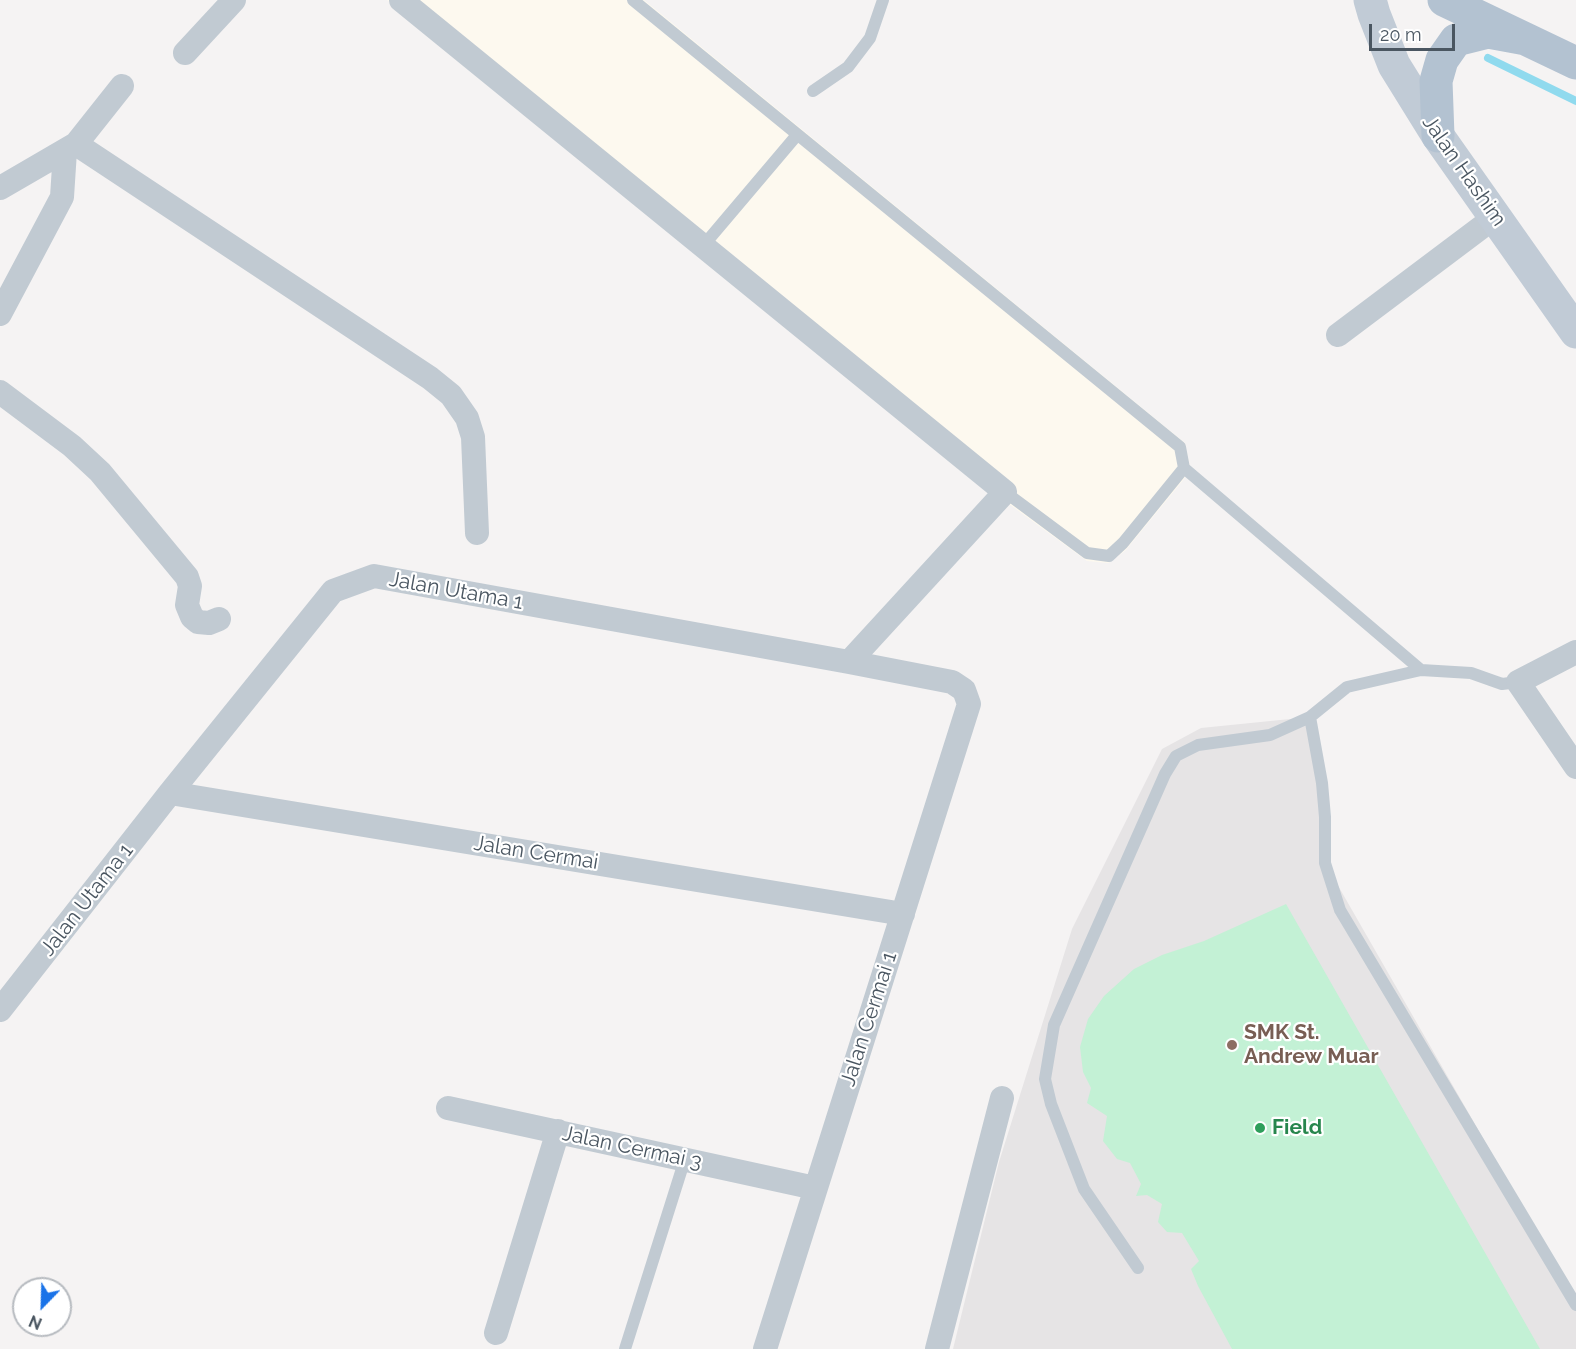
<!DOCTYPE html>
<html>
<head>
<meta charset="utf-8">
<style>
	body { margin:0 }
	#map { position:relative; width:1576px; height:1349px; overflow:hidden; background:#f5f3f3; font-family:Raleway,sans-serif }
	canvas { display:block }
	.north { position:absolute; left:12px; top:1277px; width:60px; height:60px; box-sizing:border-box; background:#fff; border:2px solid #b7bbc0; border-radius:50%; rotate:203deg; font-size:16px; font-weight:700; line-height:24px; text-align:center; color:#4a5661 }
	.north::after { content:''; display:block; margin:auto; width:21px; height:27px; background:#1a73e8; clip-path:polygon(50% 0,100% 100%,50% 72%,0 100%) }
	.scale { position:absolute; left:1369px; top:24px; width:86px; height:27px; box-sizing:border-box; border:3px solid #4a5661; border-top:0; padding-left:8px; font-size:18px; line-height:21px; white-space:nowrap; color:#4a5661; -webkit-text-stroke:4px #fff; paint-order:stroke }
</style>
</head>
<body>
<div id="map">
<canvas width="1576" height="1349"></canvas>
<div class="north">N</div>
<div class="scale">20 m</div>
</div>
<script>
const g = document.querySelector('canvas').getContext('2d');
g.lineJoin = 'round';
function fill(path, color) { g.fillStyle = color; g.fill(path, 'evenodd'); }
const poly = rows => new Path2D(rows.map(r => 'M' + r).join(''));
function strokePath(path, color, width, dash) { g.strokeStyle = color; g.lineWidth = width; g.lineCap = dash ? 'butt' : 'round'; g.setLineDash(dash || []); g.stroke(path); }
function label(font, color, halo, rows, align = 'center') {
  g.font = font + ' Raleway,sans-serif'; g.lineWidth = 4.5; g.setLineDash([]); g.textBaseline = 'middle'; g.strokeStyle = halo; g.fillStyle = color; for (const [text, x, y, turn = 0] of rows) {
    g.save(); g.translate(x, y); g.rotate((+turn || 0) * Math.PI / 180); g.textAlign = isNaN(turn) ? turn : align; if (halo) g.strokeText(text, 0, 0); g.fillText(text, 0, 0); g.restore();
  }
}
fill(poly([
	[387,0,644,0,1185,443,1190,467,1184,479,1125,551,1108,563,1087,561,983,485]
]), '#fdf9ef');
fill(poly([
	[1310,717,1325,863,1576,1300,1576,1349,953,1349,999,1162,1072,929,1162,749,1201,728]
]), '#e6e4e5');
fill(poly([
	[1286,904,1540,1349,1232,1349,1198,1286,1191,1269,1199,1261,1182,1233,1167,1232,1158,1222,1162,1204,1147,1195,1136,1196,1141,1184,1130,1163,1117,1159,1103,1141,1107,1116,1087,1103,1091,1088,1083,1072,1080,1047,1088,1019,1104,996,1134,969,1162,955,1204,941]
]), '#c3f1d5');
strokePath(poly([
	[1488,58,1576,101]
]), '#90daee', 8);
strokePath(poly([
	[633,0,1180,447,1184,468,1123,543,1109,556,1087,553,1005,492],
	[813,91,848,67,870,38,883,0],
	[703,246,797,135],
	[1184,468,1421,670],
	[1310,717,1322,783,1325,817,1325,863,1340,910,1576,1305],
	[1138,1268,1084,1189,1051,1104,1045,1079,1054,1025,1165,774,1176,756,1198,745,1270,735,1310,717,1347,687,1421,670,1471,673,1502,684,1518,682],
	[625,1349,685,1159]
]), '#c1cad2', 12);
strokePath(poly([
	[401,0,1005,492,849,662],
	[185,53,234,0],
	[76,144,430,378,451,395,467,418,473,437,477,533],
	[0,188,76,144,122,86],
	[0,314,62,197,65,151],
	[1338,335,1495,217],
	[0,392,72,446,100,472,187,577,190,586,187,605,192,617,198,622,209,623,219,619],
	[1576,652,1518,682,1576,767],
	[170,793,903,914],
	[0,1010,170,793,333,591,374,576,849,662,952,682,964,690,969,704,765,1349],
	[448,1108,815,1188],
	[496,1333,558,1131],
	[937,1349,1002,1098]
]), '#c1cad2', 24);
strokePath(poly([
	[1370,0,1374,14,1394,65,1438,136,1576,332]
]), '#c1cbd6', 33);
strokePath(poly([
	[1444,0,1576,63],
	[1438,136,1436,81,1442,60,1456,40,1488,32,1526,39]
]), '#b3c2d1', 33);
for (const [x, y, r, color] of [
	[1232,1045,6,"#8d6e63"],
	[1260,1128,6,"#2e9e5b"]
]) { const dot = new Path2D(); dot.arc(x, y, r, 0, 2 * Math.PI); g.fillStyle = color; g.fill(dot); strokePath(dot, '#fff', 2); }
label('21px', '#4a5661', '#fff', [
	["Jalan Hashim",1464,171,55],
	["Jalan Utama 1",456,591,10],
	["Jalan Cermai",536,853,9],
	["Jalan Utama 1",87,900,-52],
	["Jalan Cermai 1",869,1019,-72],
	["Jalan Cermai 3",632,1148,12]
]);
label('bold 21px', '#785e54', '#fff', [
	["SMK St.",1244,1033],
	["Andrew Muar",1244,1057]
], 'left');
label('bold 21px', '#27864d', '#fff', [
	["Field",1272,1128]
], 'left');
</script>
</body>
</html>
